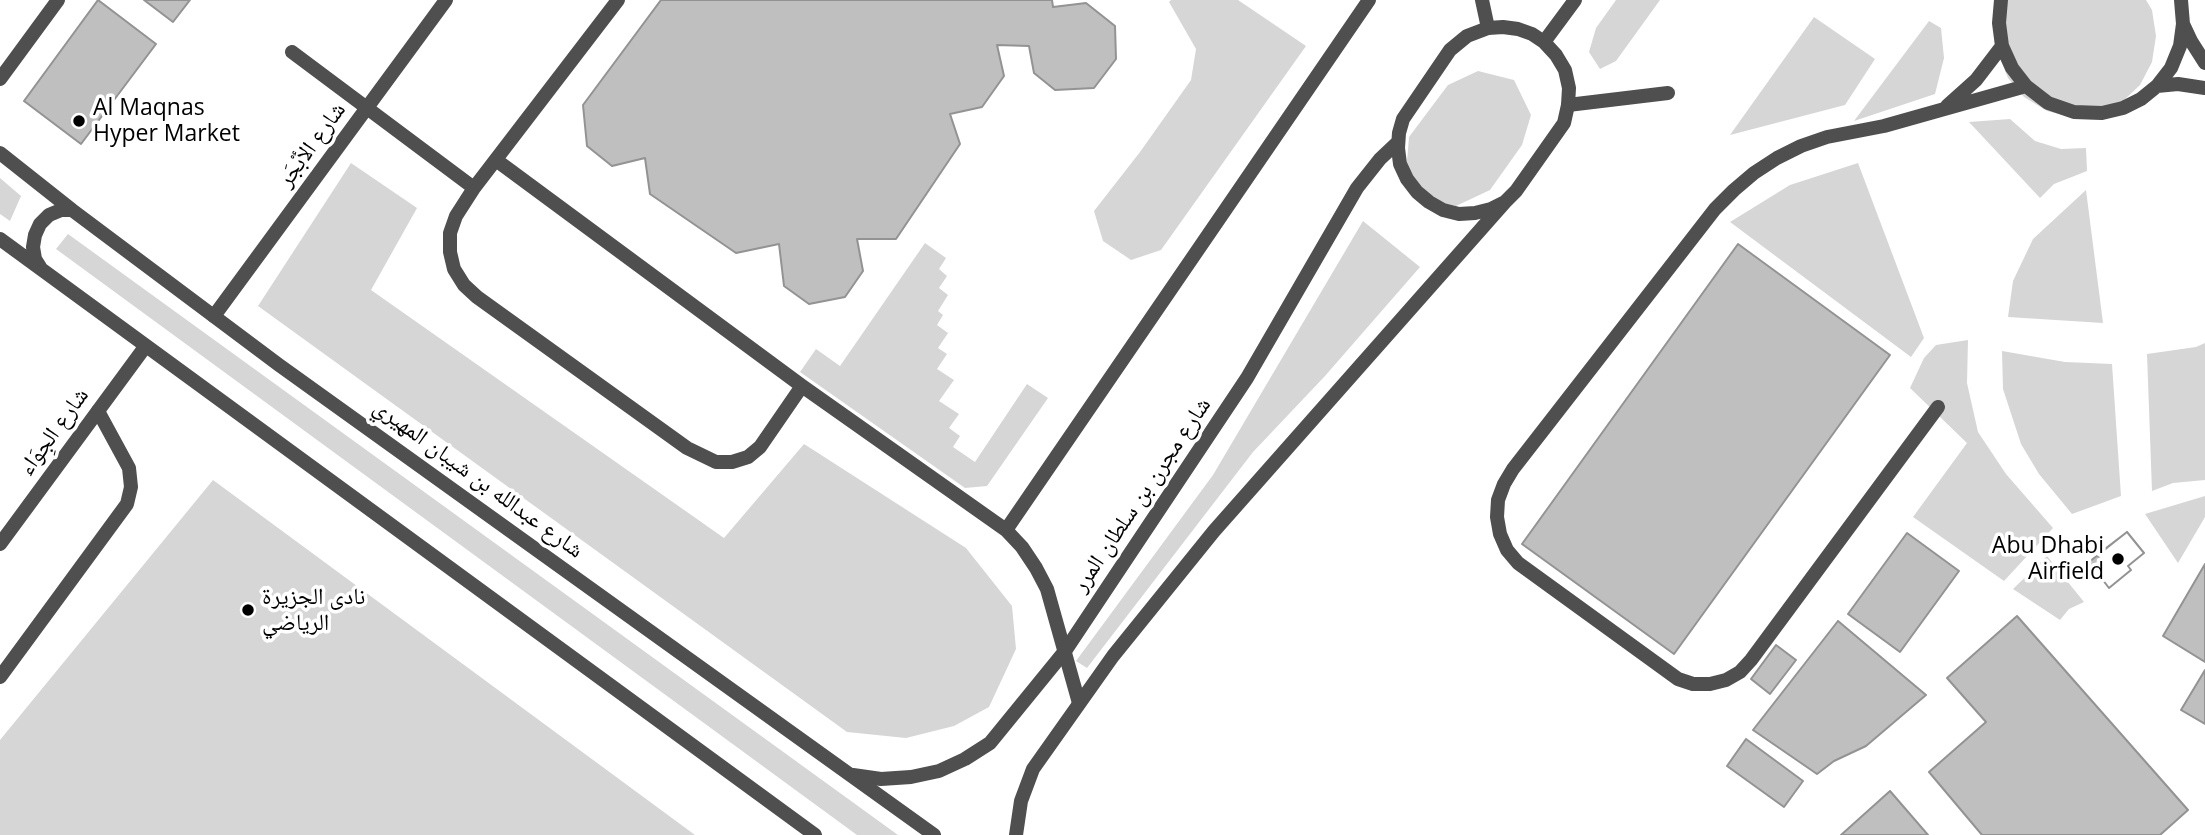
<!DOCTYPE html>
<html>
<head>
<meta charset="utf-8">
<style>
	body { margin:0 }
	canvas { display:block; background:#fff }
</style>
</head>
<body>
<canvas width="2205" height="835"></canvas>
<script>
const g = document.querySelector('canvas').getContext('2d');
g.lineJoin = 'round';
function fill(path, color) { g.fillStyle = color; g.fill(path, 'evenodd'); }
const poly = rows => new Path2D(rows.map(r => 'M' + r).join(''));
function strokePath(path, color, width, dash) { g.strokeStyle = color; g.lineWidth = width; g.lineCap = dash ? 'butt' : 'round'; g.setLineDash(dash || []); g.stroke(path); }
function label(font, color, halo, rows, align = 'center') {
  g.font = font + ' "Open Sans","Noto Naskh Arabic",sans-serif'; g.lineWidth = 7; g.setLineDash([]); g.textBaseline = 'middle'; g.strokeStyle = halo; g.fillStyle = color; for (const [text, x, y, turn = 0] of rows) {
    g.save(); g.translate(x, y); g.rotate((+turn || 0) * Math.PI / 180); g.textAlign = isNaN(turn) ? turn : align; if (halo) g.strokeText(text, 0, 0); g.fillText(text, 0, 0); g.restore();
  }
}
fill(poly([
	[1171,0,1238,0,1306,46,1161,250,1131,260,1103,241,1094,211,1140,152,1191,80,1196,49,1169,2],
	[1616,0,1660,0,1616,61,1600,69,1589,52,1596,28],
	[2005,0,2146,0,2152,10,2156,36,2152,62,2140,85,2121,103,2072,117,2047,111,2024,97,2008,78,1998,53],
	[1814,17,1875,59,1845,105,1730,135],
	[1929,21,1941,28,1944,58,1935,94,1854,121],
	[1478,71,1514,80,1531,115,1522,145,1490,190,1456,206,1426,200,1406,173,1409,137,1448,85],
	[2010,119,2035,141,2061,149,2086,148,2087,171,2054,184,2040,198,1969,122],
	[351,163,417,208,371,290,724,538,804,444,966,548,1012,606,1016,649,989,707,954,726,906,738,847,732,258,306],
	[1858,163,1924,338,1911,357,1730,222,1790,185],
	[0,178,21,196,10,221,0,214],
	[2086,190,2103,323,2008,317,2013,281,2033,239],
	[1363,221,1420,267,1325,376,1253,452,1087,668,1076,661,1213,475],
	[68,234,898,835,857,835,56,249],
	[925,243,946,258,939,269,947,276,939,288,948,295,938,311,943,315,937,325,948,333,938,348,947,354,937,369,954,380,939,401,959,414,949,428,960,436,953,447,975,462,1027,384,1048,398,987,486,965,488,800,372,816,349,840,366],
	[1968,340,1967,383,1978,432,2006,474,2053,528,2004,581,1913,517,1967,443,1910,388,1924,358,1936,345],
	[2205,343,2205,480,2173,483,2152,491,2147,354,2196,347],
	[2002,351,2065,362,2112,364,2121,496,2072,514,2039,474,2021,444,2003,389],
	[213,480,695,835,0,835,0,740],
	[2205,496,2205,517,2178,563,2145,514],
	[2047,556,2084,602,2069,609,2060,620,2013,589]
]), '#d6d6d6');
const building = poly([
	[98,0,156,44,81,144,24,101,98,0],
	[144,0,190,0,173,22,144,0],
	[661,0,1052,0,1053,7,1086,3,1115,26,1116,59,1094,88,1055,90,1034,73,1029,46,997,45,1004,76,982,107,950,114,960,144,896,239,857,239,863,271,845,297,809,304,784,286,779,244,736,253,650,194,645,158,612,166,587,146,583,105,661,0],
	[1738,244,1890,355,1674,654,1522,544,1738,244],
	[2127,532,2144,553,2128,566,2131,570,2109,588,2089,562,2127,532],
	[2127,532,2144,553,2128,566,2131,570,2109,588,2095,570,2104,564,2097,555,2127,532],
	[1907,533,1959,571,1900,652,1848,614,1907,533],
	[2205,564,2205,662,2163,636,2205,564],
	[2017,616,2188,810,2160,835,1982,835,1929,772,1986,722,1947,678,2017,616],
	[1838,621,1926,695,1866,746,1834,761,1817,774,1753,730,1838,621],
	[1776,645,1796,660,1770,694,1751,679,1776,645],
	[2205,670,2205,724,2181,710,2205,670],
	[1746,739,1803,781,1784,807,1727,766,1746,739],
	[1890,791,1928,835,1841,835,1890,791]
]);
fill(building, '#bfbfbf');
strokePath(building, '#939393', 2);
strokePath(poly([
	[618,0,474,188,456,216,450,233,450,252,454,269,464,285,477,297,687,448,716,462,732,462,748,457,760,447,802,386],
	[1482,0,1488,28],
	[2001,0,1999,23,2002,46,2012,68,2026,86,2048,103,2074,112,2102,113,2123,108,2141,99,2157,86,2171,68,2180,46,2183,24,2181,0],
	[2183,24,2191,41,2205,63],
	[292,52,474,188],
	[2157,86,2178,84,2205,88],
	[1568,105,1668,93],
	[1947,106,1976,80,2002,46],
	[496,160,802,386,1006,530,1022,547,1036,568,1047,589,1079,703],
	[1938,407,1751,660,1740,672,1726,680,1710,684,1693,684,1678,679,1518,563,1507,550,1500,534,1497,517,1498,500,1504,484,1513,469,1715,209,1734,190,1754,173,1777,158,1801,146,1827,137,1884,126,2026,86],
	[1006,530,1369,0],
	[0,677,127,504,131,487,129,468,98,411]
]), '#4f4f4f', 14);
strokePath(poly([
	[1503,27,1518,29,1532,34,1544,42,1556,55,1565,70,1569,88,1568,105,1564,123,1516,191,1505,202,1491,209,1475,213,1459,214,1443,210,1429,202,1417,192,1407,179,1400,164,1398,148,1399,133,1403,119,1450,50,1467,36,1488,28,1503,27],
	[1544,42,1575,0],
	[0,79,58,0],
	[214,316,446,0],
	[0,544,145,347],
	[853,775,881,779,911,777,939,771,965,759,990,743,1065,651,1247,378,1357,188,1380,159,1398,142],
	[1016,835,1021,801,1033,769,1113,656,1214,531,1505,202]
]), '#4f4f4f', 14);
strokePath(poly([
	[0,153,72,210,279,365,934,835],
	[0,239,815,835],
	[40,267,35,259,33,247,35,235,40,224,49,215,61,210,72,210]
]), '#4f4f4f', 14);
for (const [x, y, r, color] of [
	[79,121,7,"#000"],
	[2118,559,7,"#000"],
	[248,610,7,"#000"]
]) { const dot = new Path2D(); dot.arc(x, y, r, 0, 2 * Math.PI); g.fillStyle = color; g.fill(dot); strokePath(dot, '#fff', 2.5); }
label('23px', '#000', '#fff', [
	["Al Maqnas",93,108],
	["Hyper Market",93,134],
	["Abu Dhabi",2104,546,"right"],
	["Airfield",2104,572,"right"],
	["نادى الجزيرة",262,597],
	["الرياضي",262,623]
], 'left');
label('23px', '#000', '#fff', [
	["شارع الأبْجَر",312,145,-54],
	["شارع الجِوَاء",54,432,-54],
	["شارع عبدالله بن شيبان المهيري",478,479,36],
	["شارع مجرن بن سلطان المرر",1142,495,-56]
]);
</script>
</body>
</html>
